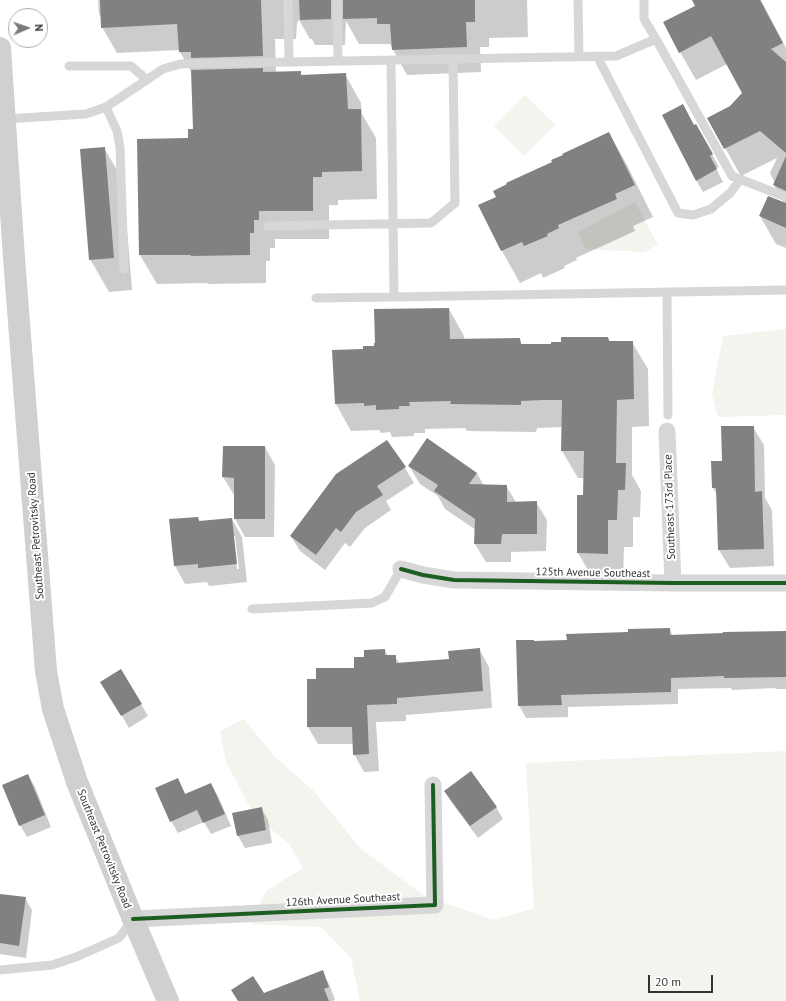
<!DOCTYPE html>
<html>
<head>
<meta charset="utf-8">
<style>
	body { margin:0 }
	#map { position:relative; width:786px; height:1001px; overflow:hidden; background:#fff; font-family:"PT Sans",sans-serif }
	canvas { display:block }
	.north { position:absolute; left:8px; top:8px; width:40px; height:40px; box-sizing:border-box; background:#fff; border:1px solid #adadad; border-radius:50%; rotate:88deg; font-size:11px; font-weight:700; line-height:16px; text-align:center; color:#333 }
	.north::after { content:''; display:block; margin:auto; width:14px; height:18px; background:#7a7a7a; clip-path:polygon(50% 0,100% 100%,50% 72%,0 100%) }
	.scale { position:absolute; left:648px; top:975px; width:65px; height:18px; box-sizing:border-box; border:2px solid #333; border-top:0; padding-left:5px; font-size:12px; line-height:14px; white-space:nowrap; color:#333; -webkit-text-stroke:3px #fff; paint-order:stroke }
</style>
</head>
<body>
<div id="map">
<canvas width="786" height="1001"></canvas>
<div class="north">N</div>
<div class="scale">20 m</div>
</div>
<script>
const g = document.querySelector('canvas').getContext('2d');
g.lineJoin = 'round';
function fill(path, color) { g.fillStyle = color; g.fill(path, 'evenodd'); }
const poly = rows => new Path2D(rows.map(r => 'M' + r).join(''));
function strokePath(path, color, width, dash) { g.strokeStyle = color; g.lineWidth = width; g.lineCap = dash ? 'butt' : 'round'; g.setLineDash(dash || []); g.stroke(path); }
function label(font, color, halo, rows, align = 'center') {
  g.font = font + ' "PT Sans",sans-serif'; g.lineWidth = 4; g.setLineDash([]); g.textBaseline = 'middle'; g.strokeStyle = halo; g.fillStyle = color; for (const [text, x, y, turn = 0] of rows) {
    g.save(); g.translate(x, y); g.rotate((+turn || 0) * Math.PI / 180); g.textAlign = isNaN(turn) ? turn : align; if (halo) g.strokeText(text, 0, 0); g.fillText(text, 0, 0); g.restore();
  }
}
fill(poly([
	[525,95,555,125,524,156,494,126],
	[635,202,658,245,644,252,586,249,578,232],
	[786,329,786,415,718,417,712,394,723,336],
	[244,719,274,756,314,791,360,848,423,895,493,920,534,908,526,763,786,751,786,1001,360,1001,351,958,321,927,251,924,266,891,303,868,289,844,254,815,226,762,220,731]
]), '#f1f5ed');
fill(poly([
	[98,0,527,0,528,37,489,38,489,47,480,47,481,72,407,75,390,44,359,44,346,21,345,45,315,45,312,39,310,39,299,20,297,23,296,39,275,39,276,73,300,72,302,76,345,74,361,103,362,114,376,138,377,199,338,200,338,205,329,205,329,239,275,239,275,248,270,248,270,261,266,261,266,283,208,284,207,283,157,284,140,255,138,140,189,139,194,130,193,75,180,52,179,50,117,53,102,27,102,20,99,14],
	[693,0,761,0,786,48,786,248,776,244,760,216,784,203,774,185,775,183,770,173,777,158,741,176,725,148,731,107,743,93,727,64,696,80,680,52,696,6],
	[696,125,719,167,716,168,723,182,703,192,696,180,694,126],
	[609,133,627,165,653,217,633,226,635,231,576,258,577,260,564,266,565,268,543,278,541,273,520,283,502,251,479,206,498,197,553,162],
	[104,148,123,180,132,290,109,292,90,259],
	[449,309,464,336,464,340,519,339,522,345,552,345,608,338,610,342,632,342,648,369,649,426,632,427,632,475,641,491,640,517,633,517,633,547,624,547,623,580,594,580,578,553,578,496,584,496,585,478,578,478,562,451,562,427,537,428,536,432,467,431,465,428,425,429,425,433,414,433,414,436,392,437,390,432,381,433,379,430,351,431,336,404,364,350,375,347],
	[753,427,764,445,765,498,772,510,774,566,730,568,719,550,717,495,713,488,712,462,723,462],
	[387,441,405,468,414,483,386,501,391,510,365,528,350,547,345,543,325,570,300,551,291,536],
	[224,447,265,447,275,465,274,537,245,537,235,519,235,495,234,495,223,477],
	[409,466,477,473,484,486,506,486,516,502,536,502,547,520,546,551,511,552,511,562,486,562,475,544,476,530,445,509,438,496,420,484],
	[198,518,200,522,232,519,242,537,247,582,209,586,207,582,185,584,175,566],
	[233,536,235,536,239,569,237,569],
	[670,629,673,636,786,632,786,689,776,689,775,688,732,690,731,688,678,689,678,704,568,707,568,717,526,718,519,705,534,642,568,641],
	[479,649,489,667,492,708,406,715,406,721,376,722,379,771,364,772,354,754,354,744,318,744,308,727,317,680,355,669,365,658,385,650,388,656,395,656,399,663,450,660],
	[121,670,148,716,129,728,102,682],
	[28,775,35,787,51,827,27,837,20,825],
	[177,779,186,795,211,784,218,796,231,826,211,834,204,822,178,833,171,821],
	[445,791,496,807,503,819,478,838,452,803],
	[261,808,268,820,272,843,245,848,238,836,233,814],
	[0,895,25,898,32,910,26,958,0,954],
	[322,972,329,984,335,1000,332,1001,239,1001,263,994]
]), '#0003');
fill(poly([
	[100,0,261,0,263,56,191,58,191,52,179,52,177,24,101,28],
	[299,0,331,0,331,19,300,20],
	[343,0,475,0,475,22,466,22,467,47,392,50,390,24,377,24,377,18,343,19],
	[692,0,760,0,783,43,771,49,786,62,786,153,760,131,724,149,707,118,730,106,742,93,711,36,679,53,663,22,695,6],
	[263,68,263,72,301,71,301,75,346,73,348,109,361,109,362,171,322,172,322,177,313,177,313,211,259,211,259,220,254,220,254,233,250,233,250,255,191,256,191,255,139,255,137,139,188,138,188,129,193,129,191,70],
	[683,104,694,125,696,124,713,154,710,156,717,169,696,181,662,115],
	[609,132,635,185,615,194,617,199,558,225,559,228,547,234,548,236,524,246,522,242,501,251,478,205,496,197,493,191,507,184,506,183,552,162,551,160,563,155,562,154],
	[105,147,114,258,89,260,80,149],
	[786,156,786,191,773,185],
	[768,196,786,203,786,228,759,216],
	[449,308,450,339,520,338,521,344,551,344,551,342,561,342,561,337,608,337,609,341,633,341,634,399,617,400,616,463,626,463,625,490,618,490,617,520,608,520,608,554,577,553,577,495,583,495,584,451,561,451,562,400,543,400,521,401,521,405,450,404,451,401,409,402,410,406,399,406,399,409,376,410,376,405,364,406,364,403,335,404,332,350,363,349,363,346,374,346,374,343,375,343,374,309],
	[721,426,754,426,755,492,762,491,764,549,718,550,716,488,712,488,711,461,722,461],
	[427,438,477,473,469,484,507,485,507,502,537,501,537,534,502,534,501,544,474,544,475,519,434,491,438,485,408,466],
	[387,440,406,467,377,486,383,495,356,512,341,532,336,528,316,555,290,536,336,474],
	[223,446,265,446,265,519,234,519,234,478,222,477],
	[198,517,199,521,232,518,237,564,198,568,198,564,174,566,169,519],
	[670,628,670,635,723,633,723,632,786,631,786,677,724,678,724,676,671,678,671,692,561,695,562,705,518,706,516,640,534,640,534,641,567,640,566,634,628,632,628,629],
	[480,648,483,691,397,698,397,704,367,705,369,754,353,755,352,727,307,727,307,679,316,679,316,668,354,668,354,657,364,657,364,650,385,649,385,655,396,655,396,663,449,659,448,651],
	[121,669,142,704,121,716,100,682],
	[471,771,497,807,470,826,444,791],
	[28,774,45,815,19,826,2,785],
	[178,778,185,794,211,783,225,814,203,823,197,810,170,822,155,788],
	[262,807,266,830,237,836,232,813],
	[0,894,26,897,19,946,0,943],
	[323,970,329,987,324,989,329,1001,238,1001,231,990,253,976,264,993]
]), '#818181');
strokePath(poly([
	[288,0,289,61],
	[337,0,338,61],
	[578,0,579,57],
	[644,0,644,19,656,39],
	[597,56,678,213,693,215,711,209,730,193,741,179],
	[391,60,394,297,786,290],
	[69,66,131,66,147,80],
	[106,107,117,131,120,147,124,269],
	[5,119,86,114,106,107,163,69,180,64,616,56,656,39,732,176,786,197],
	[268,226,431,223,455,203,453,59],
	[667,292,668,415],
	[316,298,394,297],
	[252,609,372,603,385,597,401,569],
	[0,970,52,965,76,957,119,938,132,921]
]), '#d7d7d7', 9);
strokePath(poly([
	[667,431,673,583],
	[401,569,423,575,454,580,673,583,786,583],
	[133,919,435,905,433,785]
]), '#d7d7d7', 17);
strokePath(poly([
	[0,48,14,258,46,671,53,709,77,782,133,919,168,1001]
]), '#d0d0d0', 22);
strokePath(poly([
	[401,569,423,575,454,580,673,583,786,583],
	[133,919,435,905,433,785]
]), '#1b5e20', 4);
label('11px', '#333', '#fff', [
	["Southeast 173rd Place",670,507,-92],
	["Southeast Petrovitsky Road",36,536,-94],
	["125th Avenue Southeast",593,573,1],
	["Southeast Petrovitsky Road",104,849,68],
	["126th Avenue Southeast",343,900,-3]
]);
</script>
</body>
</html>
